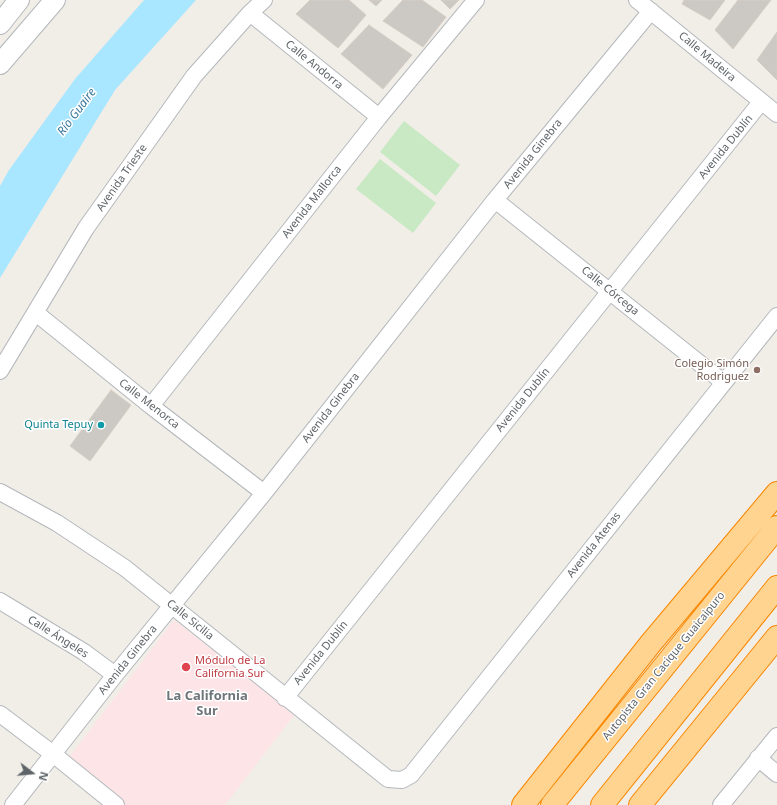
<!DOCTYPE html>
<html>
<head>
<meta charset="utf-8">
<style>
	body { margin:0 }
	#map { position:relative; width:777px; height:805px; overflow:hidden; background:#f1ede7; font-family:"Noto Sans",sans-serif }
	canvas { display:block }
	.north { position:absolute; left:12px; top:753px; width:40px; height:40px; -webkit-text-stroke:3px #fff; paint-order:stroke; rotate:106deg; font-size:11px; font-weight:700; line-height:16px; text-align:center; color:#5e6468 }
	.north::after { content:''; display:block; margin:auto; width:14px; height:18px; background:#5e6468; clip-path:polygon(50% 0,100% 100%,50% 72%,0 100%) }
</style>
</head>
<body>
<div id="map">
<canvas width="777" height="805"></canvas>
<div class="north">N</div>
</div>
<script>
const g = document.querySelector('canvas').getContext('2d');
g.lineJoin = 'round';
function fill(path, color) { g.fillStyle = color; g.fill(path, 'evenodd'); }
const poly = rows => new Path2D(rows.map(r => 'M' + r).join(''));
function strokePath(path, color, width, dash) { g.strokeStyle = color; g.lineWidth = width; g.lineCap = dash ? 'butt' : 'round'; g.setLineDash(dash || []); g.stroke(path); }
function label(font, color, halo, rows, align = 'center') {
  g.font = font + ' "Noto Sans",sans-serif'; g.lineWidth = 3; g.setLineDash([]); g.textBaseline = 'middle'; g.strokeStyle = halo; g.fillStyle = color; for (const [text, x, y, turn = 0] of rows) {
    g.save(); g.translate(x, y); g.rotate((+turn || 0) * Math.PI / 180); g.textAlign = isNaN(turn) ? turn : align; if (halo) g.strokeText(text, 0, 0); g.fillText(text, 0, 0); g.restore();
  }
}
fill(poly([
	[174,620,295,714,225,805,125,805,67,760]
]), '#fde4e6');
fill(poly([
	[404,121,460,165,436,196,380,152],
	[380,159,436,203,413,233,356,189]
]), '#c8e9c3');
fill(poly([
	[144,0,196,0,115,90,0,278,0,186,9,170,75,79]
]), '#a9e6ff');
const building = poly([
	[310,0,349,0,366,15,338,48,296,14,310,0],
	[369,0,382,0,376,6,369,0],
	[403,0,422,0,446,17,423,47,383,21,403,0],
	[441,0,459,0,450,9,441,0],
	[684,0,725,0,710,20,682,4,684,0],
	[738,0,771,0,733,49,715,30,738,0],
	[369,25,412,55,383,89,341,54,369,25],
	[777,32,777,80,757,60,777,32],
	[111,390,131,405,90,461,70,446,111,390]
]);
fill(building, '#ccc8c3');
strokePath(building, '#d6cec5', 1);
const minor = poly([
	[637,0,777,114],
	[250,13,379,117],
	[495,200,723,382],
	[36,313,151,406,264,493],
	[0,371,86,228,194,76,250,13,264,0],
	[151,406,379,117,476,0],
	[0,492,57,523,125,568,388,779,402,780,411,775,777,316],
	[0,601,84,652,115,675],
	[285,698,761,102],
	[0,714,53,754,116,805],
	[758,758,777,774],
	[13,805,115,675,264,493,495,200,651,11],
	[721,805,777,736]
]);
const tertiary = poly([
	[0,24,19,0],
	[0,64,55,0]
]);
const motorway = poly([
	[523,805,651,643,777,493],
	[552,805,777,527],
	[602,805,777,587],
	[640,805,777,637]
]);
strokePath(minor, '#b4b8bc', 18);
strokePath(tertiary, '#b4b8bc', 22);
strokePath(motorway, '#f88700', 24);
strokePath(minor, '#fff', 16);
strokePath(tertiary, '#fff', 20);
strokePath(motorway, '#ffd390', 22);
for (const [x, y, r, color] of [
	[757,370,4,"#8d6e63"],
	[101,425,4,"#0f9aa8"],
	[186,667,5,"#e0444e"]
]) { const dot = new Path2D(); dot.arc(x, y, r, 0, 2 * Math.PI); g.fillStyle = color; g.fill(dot); strokePath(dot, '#fff', 1.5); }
label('11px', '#5e6468', '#fff', [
	["Calle Madeira",707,57,40],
	["Calle Andorra",314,65,39],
	["Avenida Dublín",726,147,-51],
	["Avenida Ginebra",533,154,-51],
	["Avenida Trieste",122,178,-55],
	["Avenida Mallorca",312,202,-52],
	["Calle Córcega",610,291,39],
	["Avenida Dublín",523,400,-51],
	["Calle Menorca",149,404,38],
	["Avenida Ginebra",331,408,-52],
	["Avenida Atenas",594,545,-52],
	["Calle Sicilia",190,620,39],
	["Calle Ángeles",58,637,32],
	["Avenida Dublín",321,653,-51],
	["Avenida Ginebra",128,660,-51],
	["Autopista Gran Cacique Guaicaipuro",664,666,-51]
]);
label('11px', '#785e54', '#fff', [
	["Colegio Simón",749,364],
	["Rodriguez",749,377]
], 'right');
label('11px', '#0d838f', '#fff', [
	["Quinta Tepuy",93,425]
], 'right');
label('11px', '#be3a42', '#fff', [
	["Módulo de La",195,661],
	["California Sur",195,674]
], 'left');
label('italic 12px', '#37779c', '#fff', [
	["Río Guaire",77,112,-53]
]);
label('bold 13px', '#6f767a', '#fff', [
	["La California",207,696],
	["Sur",207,711]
]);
</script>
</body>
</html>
